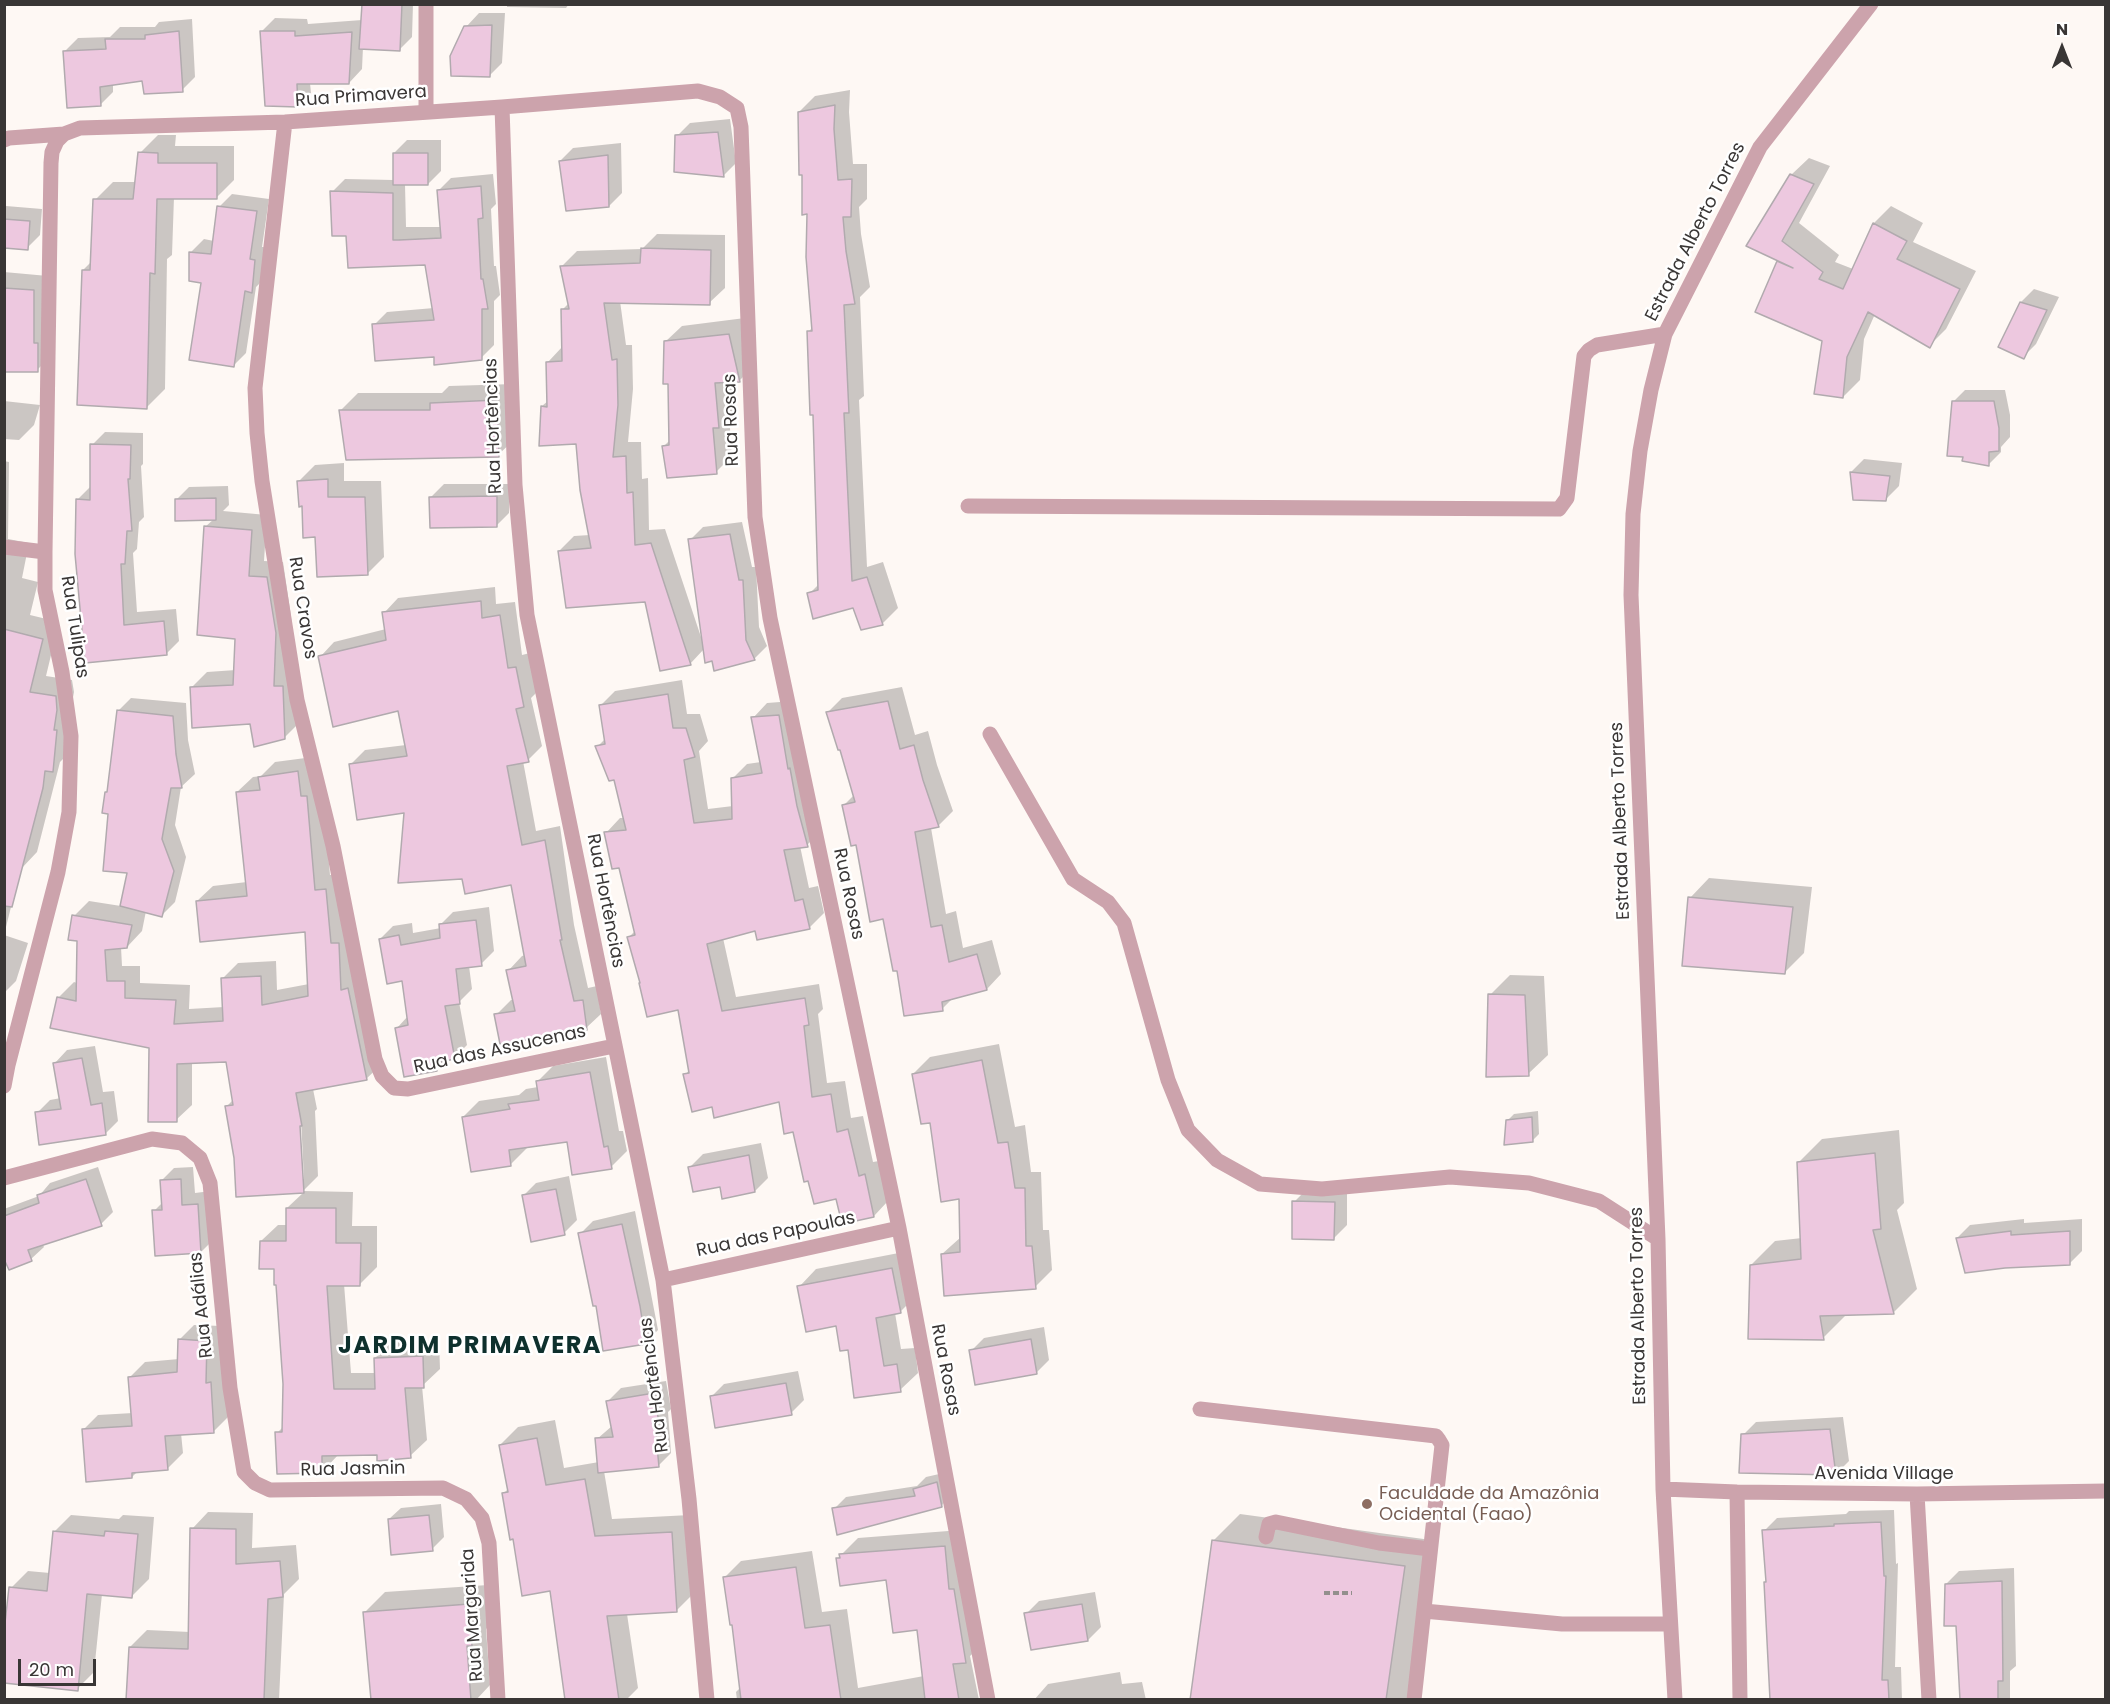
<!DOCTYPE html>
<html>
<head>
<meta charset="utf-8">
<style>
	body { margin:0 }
	#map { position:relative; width:2110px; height:1704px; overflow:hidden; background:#fef8f4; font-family:Poppins,sans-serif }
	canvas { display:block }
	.frame { position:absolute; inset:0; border:6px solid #393635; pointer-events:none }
	.north { position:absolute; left:2032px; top:18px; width:60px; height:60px; -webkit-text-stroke:4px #fff; paint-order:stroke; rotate:0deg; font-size:16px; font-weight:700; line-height:24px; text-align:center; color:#393635 }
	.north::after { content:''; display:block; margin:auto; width:21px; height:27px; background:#393635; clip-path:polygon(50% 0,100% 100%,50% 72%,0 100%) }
	.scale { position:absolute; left:18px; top:1659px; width:78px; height:27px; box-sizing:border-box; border:3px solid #393635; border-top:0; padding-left:8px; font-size:18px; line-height:21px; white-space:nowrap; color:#393635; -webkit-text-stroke:4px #fff; paint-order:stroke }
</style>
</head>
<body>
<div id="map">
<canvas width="2110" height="1704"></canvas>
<div class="frame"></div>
<div class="north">N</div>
<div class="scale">20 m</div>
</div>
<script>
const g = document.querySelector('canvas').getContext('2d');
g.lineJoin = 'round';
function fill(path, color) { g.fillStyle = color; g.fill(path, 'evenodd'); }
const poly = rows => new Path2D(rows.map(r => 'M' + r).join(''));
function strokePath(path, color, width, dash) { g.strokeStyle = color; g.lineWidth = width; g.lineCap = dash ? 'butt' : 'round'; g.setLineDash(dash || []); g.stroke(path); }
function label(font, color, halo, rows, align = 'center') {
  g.font = font + ' Poppins,sans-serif'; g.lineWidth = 5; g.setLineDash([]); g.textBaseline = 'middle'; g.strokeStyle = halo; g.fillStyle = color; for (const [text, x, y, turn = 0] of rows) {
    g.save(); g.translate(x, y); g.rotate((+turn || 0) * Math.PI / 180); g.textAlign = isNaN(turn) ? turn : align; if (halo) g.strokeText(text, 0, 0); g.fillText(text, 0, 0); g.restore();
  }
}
fill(poly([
	[363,4,413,4,412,37,400,49,363,47,362,69,349,83,310,83,311,93,298,106,262,31,275,18,307,19,308,24,362,20],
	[507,4,569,4,566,8,507,7],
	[479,13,505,13,502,63,489,76,466,27],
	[192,19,195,77,182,90,143,80,113,84,113,92,100,105,65,51,78,38,110,37,120,27,155,27,159,22],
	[850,90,849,112,853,164,867,164,867,199,859,207,861,234,870,287,860,297,864,396,859,400,867,567,883,562,898,608,882,624,853,606,809,594,820,583,815,413,808,332,813,327,808,212,799,112,815,96],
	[730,119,736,163,723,176,677,136,690,123],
	[158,135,176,135,175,146,234,146,234,180,216,198,174,197,172,255,167,259,165,389,147,407,83,270,92,261,95,200,113,182,137,182,140,153],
	[407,140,441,140,441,171,428,184,405,184,406,227,442,227,438,191,451,178,493,174,496,204,491,209,494,266,496,266,500,295,494,301,494,345,481,358,435,356,374,325,387,312,434,308,426,263,348,234,332,192,345,179,394,180,394,153],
	[621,143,622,193,609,206,560,161,573,148],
	[1809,158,1830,166,1799,223,1839,255,1835,262,1853,269,1874,223,1891,206,1923,223,1913,242,1976,271,1946,329,1929,346,1875,314,1864,339,1860,380,1843,397,1823,340,1778,262,1780,260,1749,245,1791,175],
	[232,194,269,199,262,247,267,247,265,278,256,287,246,353,233,366,191,252,204,239,214,241,219,207],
	[6,206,42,209,40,235,27,248,4,247],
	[657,234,725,235,725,288,709,303,620,301,626,345,632,345,633,389,628,442,641,442,642,479,648,478,649,530,665,529,701,637,703,637,690,540,703,527,742,522,752,567,756,567,759,627,767,646,754,659,713,660,704,649,690,664,646,601,559,551,574,536,590,535,577,443,542,406,549,400,548,362,563,346,562,310,569,303,562,266,577,251,642,249],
	[4,272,48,276,52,355,37,370,4,371],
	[2034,289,2059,297,2036,344,2023,357,2021,302],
	[745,318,756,364,740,380,732,381,734,410,729,415,732,456,716,472,664,446,670,440,669,382,665,342,682,326],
	[514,384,516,438,498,455,341,410,358,393,442,393,449,386],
	[1965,390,2005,390,2010,415,2010,437,2001,447,2001,452,1989,464,1953,402],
	[4,401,40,405,34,425,19,440,4,439],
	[105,432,143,433,143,464,141,466,144,517,139,522,137,549,133,553,137,612,176,609,179,641,166,654,86,661,78,499,91,486,92,445],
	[1864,459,1902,463,1899,486,1886,499,1851,472],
	[4,461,9,462,8,539,29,543,22,578,38,582,30,615,59,622,46,676,72,680,74,692,70,714,69,753,60,762,37,852,21,869,4,865],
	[344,463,344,481,381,481,384,557,367,574,317,536,303,505,299,481,315,465],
	[444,484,509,484,509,513,496,526,431,497],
	[228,486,229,505,223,511,267,515,264,561,283,562,291,616,300,722,284,738,251,722,191,688,207,672,236,670,237,637,205,527,214,519,176,500,189,487],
	[495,587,496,604,515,602,522,655,530,653,538,691,531,698,542,746,528,760,523,761,536,831,560,826,574,925,588,988,597,986,601,1014,586,1028,496,1015,511,1000,514,1000,508,971,522,956,526,955,512,884,463,878,406,812,350,765,365,750,406,745,399,709,320,657,334,642,386,629,384,613,398,598],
	[682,680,687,714,700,714,708,741,699,751,708,809,733,806,732,779,747,764,761,762,753,718,767,703,793,701,821,831,807,845,800,846,809,888,818,886,824,913,809,928,756,929,723,938,736,997,819,984,823,1009,818,1014,827,1083,845,1081,851,1118,863,1116,873,1162,879,1161,888,1201,874,1216,837,1197,794,1131,780,1100,685,1075,690,1069,679,1008,640,984,629,937,635,931,620,866,606,833,620,818,625,818,615,778,597,747,606,738,600,706,615,691],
	[902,687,915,735,928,731,937,765,953,811,938,826,931,828,946,914,956,911,963,948,992,940,1001,974,987,989,954,997,942,1009,899,969,884,918,844,805,854,795,841,748,827,713,842,698],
	[131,698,186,703,188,740,195,774,181,787,175,825,186,857,175,902,162,915,146,911,142,931,127,947,121,947,122,966,140,966,140,983,190,985,189,1009,224,1007,223,978,238,963,276,961,277,990,309,984,306,930,197,901,213,886,247,882,237,792,253,777,261,776,275,762,313,757,322,781,330,875,341,874,382,1064,366,1079,313,1089,317,1109,315,1111,318,1176,303,1191,353,1192,352,1226,377,1226,377,1267,360,1284,344,1284,351,1373,376,1373,375,1358,392,1342,439,1340,440,1369,422,1386,427,1440,410,1456,378,1453,339,1454,322,1472,277,1433,284,1426,285,1384,276,1268,261,1241,278,1225,287,1225,287,1208,304,1192,235,1157,226,1107,234,1099,227,1060,192,1062,192,1105,176,1120,150,1047,58,998,74,982,77,983,78,940,74,916,89,901,121,906,129,872,109,813,109,790,118,711],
	[298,1119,301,1119,304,1179,301,1179],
	[1709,878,1812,887,1804,953,1784,973,1690,898],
	[4,889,15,891,4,935],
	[489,907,494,951,481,964,469,966,472,989,459,1002,467,1045,454,1058,446,1059,436,1069,397,1028,408,1016,404,979,380,939,393,926,412,923,413,933,441,928,440,925,453,912],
	[4,935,28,943,16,981,4,993],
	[1510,975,1544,976,1548,1055,1528,1074,1490,995],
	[999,1044,1015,1127,1025,1125,1031,1172,1041,1172,1043,1230,1049,1230,1052,1270,1035,1287,942,1254,961,1237,960,1198,913,1074,930,1057],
	[95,1046,103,1092,114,1091,118,1121,105,1134,37,1113,50,1100,61,1098,54,1064,67,1050],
	[606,1057,619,1131,623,1131,627,1151,611,1167,568,1140,526,1146,527,1148,511,1164,463,1117,479,1101,519,1095,526,1089,538,1087,537,1082,553,1066],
	[1538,1111,1539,1134,1533,1140,1507,1121,1514,1114],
	[1899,1130,1904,1203,1897,1210,1917,1289,1893,1313,1847,1314,1823,1338,1751,1265,1775,1241,1802,1238,1798,1163,1822,1139],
	[761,1143,768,1178,755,1191,721,1185,690,1167,703,1154],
	[98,1167,113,1212,101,1224,42,1243,44,1247,31,1259,4,1257,4,1209,39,1196,50,1183],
	[193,1167,195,1193,211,1191,214,1239,201,1252,154,1211,163,1202,161,1181,174,1168],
	[569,1176,577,1220,564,1233,523,1196,536,1183],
	[1307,1189,1347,1189,1347,1225,1334,1238,1294,1202],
	[635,1211,658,1330,645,1343,597,1304,580,1234,593,1221],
	[2024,1219,2024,1223,2082,1219,2082,1251,2069,1264,1957,1238,1970,1225],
	[909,1251,918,1294,900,1312,895,1313,901,1349,915,1348,918,1373,900,1390,850,1348,838,1324,799,1287,816,1269],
	[194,1325,222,1326,228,1417,213,1432,181,1433,183,1453,168,1468,138,1471,132,1477,83,1430,98,1415,133,1413,130,1377,145,1362,179,1359,179,1340],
	[1044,1327,1049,1360,1036,1373,971,1351,984,1338],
	[798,1371,804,1400,791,1413,711,1397,724,1384],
	[666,1381,671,1409,668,1412,671,1453,658,1466,604,1471,612,1519,690,1515,694,1593,676,1611,627,1614,638,1688,626,1700,567,1700,551,1590,514,1537,503,1494,508,1489,500,1445,518,1427,555,1420,564,1468,599,1462,597,1439,612,1426,608,1401,621,1388],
	[1843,1417,1849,1461,1836,1474,1743,1435,1756,1422],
	[948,1472,953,1494,941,1506,834,1509,846,1497,917,1486,926,1477],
	[441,1504,444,1537,432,1549,389,1519,401,1508],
	[1894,1510,1896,1564,1898,1563,1895,1667,1901,1667,1902,1700,1771,1700,1764,1531,1777,1518,1846,1514,1849,1511],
	[208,1512,253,1513,252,1548,296,1545,299,1579,284,1594,279,1700,127,1700,130,1647,147,1630,190,1632,192,1529],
	[1240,1514,1431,1540,1409,1700,1192,1700,1213,1541],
	[71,1515,119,1519,123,1515,154,1517,149,1579,132,1596,102,1594,94,1672,77,1689,11,1588,28,1571,50,1573,54,1532],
	[961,1530,982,1645,970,1656,979,1700,737,1700,736,1692,740,1688,740,1672,724,1578,741,1561,812,1551,822,1612,847,1609,858,1688,924,1676,918,1629,888,1578,837,1559,858,1538],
	[2014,1568,2016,1666,2010,1671,2010,1700,1961,1700,1957,1625,1946,1584,1959,1571],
	[488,1585,491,1624,486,1629,490,1685,476,1700,372,1700,365,1612,385,1592],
	[1095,1592,1101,1627,1088,1640,1026,1614,1039,1601],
	[1120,1672,1122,1684,1142,1682,1146,1700,1034,1700,1048,1684]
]), '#0003');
const building = poly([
	[362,4,402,4,400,51,359,49,362,4],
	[492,25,490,77,451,76,450,56,464,26,492,25],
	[179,31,183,92,144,94,142,81,100,87,101,106,67,108,63,51,106,49,105,39,145,39,145,35,179,31],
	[260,31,295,31,295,36,352,32,349,84,297,84,298,107,265,106,260,31],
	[835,105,834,129,838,180,852,179,851,217,843,217,846,251,855,304,844,305,849,413,844,413,852,581,867,577,883,625,861,630,853,608,813,619,807,593,818,590,813,415,810,415,807,331,812,331,806,257,807,214,802,215,802,175,799,175,798,112,835,105],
	[718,132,724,177,674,172,675,135,718,132],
	[138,152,158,153,158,163,217,163,217,199,157,199,155,274,150,273,147,409,77,405,82,270,90,270,93,199,133,199,138,152],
	[393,153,428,153,428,185,393,185,393,153],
	[608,155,609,207,566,211,559,161,608,155],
	[1790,174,1814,184,1782,241,1823,272,1819,279,1843,289,1873,223,1907,241,1897,259,1960,289,1930,348,1868,312,1847,357,1843,398,1814,394,1822,341,1755,312,1777,261,1793,268,1746,246,1790,174],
	[481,186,483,218,478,219,481,279,483,279,488,309,482,309,482,360,434,365,434,357,375,361,372,324,434,320,425,265,348,268,346,236,332,236,330,191,393,193,393,240,399,240,441,238,437,190,481,186],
	[217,206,257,211,250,259,255,260,252,293,245,291,234,367,189,360,201,283,189,281,189,252,211,254,217,206],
	[4,219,30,221,28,250,4,248,4,219],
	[641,248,711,250,710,305,604,303,612,360,617,359,618,405,613,457,626,456,627,493,633,492,635,545,651,543,691,665,660,671,645,602,566,608,558,551,591,548,580,490,576,444,539,446,541,406,547,407,546,362,562,361,561,309,569,309,560,266,640,263,641,248],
	[4,288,34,290,34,343,38,343,38,372,4,372,4,288],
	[2020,302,2047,310,2024,359,1998,347,2020,302],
	[729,334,740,382,715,383,719,428,713,428,717,474,667,478,662,446,669,445,668,384,663,384,664,341,729,334],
	[497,400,499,457,346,460,339,410,430,410,430,403,497,400],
	[1952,401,1994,401,1999,428,1999,451,1989,452,1989,466,1962,461,1963,457,1947,456,1952,401],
	[90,444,131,445,130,479,128,479,132,531,127,531,125,564,121,564,124,625,164,621,167,655,85,663,75,554,76,499,90,500,90,444],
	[1850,472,1890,476,1886,501,1853,500,1850,472],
	[328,479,328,497,365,497,368,575,317,577,315,537,303,538,302,506,299,507,297,481,328,479],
	[497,496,497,527,430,528,429,497,497,496],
	[216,498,216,520,175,521,175,499,216,498],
	[204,526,252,530,249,576,267,577,276,633,274,686,283,686,285,739,254,747,250,724,192,728,190,687,233,685,235,639,197,635,204,526],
	[730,534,739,580,743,580,746,640,755,660,714,671,712,661,705,663,688,539,730,534],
	[481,601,482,618,500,615,508,668,516,667,524,707,516,709,529,762,507,766,522,845,545,840,562,940,560,940,574,1001,583,1000,587,1030,500,1044,494,1014,515,1011,506,970,526,966,511,885,465,894,462,879,398,883,404,813,357,820,349,764,407,756,398,711,333,727,318,656,386,640,382,612,481,601],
	[4,629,43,639,30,692,56,696,57,710,54,730,57,730,53,772,45,771,43,788,12,907,4,906,4,629],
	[668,694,673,728,686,728,695,757,684,760,694,823,732,819,731,778,762,773,751,717,779,715,788,769,790,768,797,806,808,847,784,850,795,901,803,899,810,929,757,940,755,931,707,944,722,1011,805,998,809,1025,804,1026,812,1097,831,1094,837,1132,848,1129,859,1176,865,1174,874,1217,842,1224,836,1199,814,1204,808,1181,804,1182,793,1132,784,1134,779,1102,714,1118,712,1107,692,1112,683,1074,689,1073,678,1010,647,1017,639,983,640,983,627,937,635,935,619,868,612,869,604,832,626,830,614,780,609,781,595,746,605,744,599,705,668,694],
	[888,701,900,749,914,745,923,780,939,827,915,832,931,927,942,925,949,962,977,954,987,990,942,1002,943,1011,904,1016,897,971,893,971,883,919,870,922,856,845,851,846,842,805,855,802,840,750,838,750,826,712,888,701],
	[117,710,173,716,176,754,182,788,171,788,162,839,174,871,162,917,120,906,127,873,103,871,108,814,102,813,105,792,107,792,117,710],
	[298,771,301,796,307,796,315,890,326,889,331,943,339,943,341,990,348,988,367,1080,296,1093,302,1126,300,1126,304,1193,236,1197,234,1158,225,1106,233,1105,226,1062,177,1064,177,1122,148,1122,149,1048,50,1028,57,997,76,1001,77,941,68,940,72,915,132,925,127,948,105,950,107,981,125,981,125,998,176,1000,174,1024,223,1021,221,978,261,976,262,1005,308,996,305,932,200,942,196,901,247,896,236,792,260,790,258,777,298,771],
	[1688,897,1793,907,1785,974,1682,966,1688,897],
	[476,920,482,966,456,969,460,1004,445,1006,455,1059,435,1063,437,1071,404,1077,395,1028,408,1025,402,981,387,984,379,939,399,935,401,945,440,938,439,924,476,920],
	[1488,994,1525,995,1529,1076,1486,1077,1488,994],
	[82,1058,91,1105,102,1103,106,1135,39,1145,35,1112,61,1109,53,1063,82,1058],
	[982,1060,998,1143,1008,1142,1015,1188,1025,1188,1026,1246,1032,1246,1036,1289,944,1296,941,1254,960,1252,959,1199,941,1202,930,1123,921,1124,912,1074,982,1060],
	[590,1072,604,1147,608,1146,612,1169,572,1175,567,1142,509,1150,511,1166,471,1172,462,1117,510,1109,508,1104,539,1100,536,1081,590,1072],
	[1532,1117,1533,1142,1504,1145,1506,1120,1532,1117],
	[1875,1153,1881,1229,1873,1230,1894,1314,1820,1316,1824,1340,1748,1339,1750,1265,1801,1259,1797,1162,1875,1153],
	[749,1155,755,1192,722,1199,720,1187,693,1192,688,1167,749,1155],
	[86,1179,102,1226,28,1250,32,1261,9,1270,4,1259,4,1216,39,1203,37,1195,86,1179],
	[181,1179,182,1205,198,1204,201,1253,155,1256,152,1210,162,1210,160,1180,181,1179],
	[556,1189,565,1235,531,1242,522,1195,556,1189],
	[1292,1201,1335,1202,1334,1240,1292,1239,1292,1201],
	[286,1208,336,1208,336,1243,361,1243,360,1286,327,1286,334,1389,375,1389,374,1358,423,1356,424,1388,405,1388,411,1458,377,1461,377,1455,322,1456,322,1473,277,1474,275,1432,282,1432,283,1384,276,1285,274,1285,274,1269,259,1269,260,1241,286,1241,286,1208],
	[622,1224,640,1306,646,1344,603,1351,596,1306,593,1306,578,1233,622,1224],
	[2011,1231,2011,1235,2070,1231,2070,1265,2005,1268,1965,1273,1956,1238,2011,1231],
	[892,1268,901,1313,876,1318,884,1366,897,1364,901,1392,854,1398,848,1350,840,1351,836,1326,806,1332,797,1286,892,1268],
	[178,1339,207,1341,206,1383,211,1382,214,1433,165,1436,168,1470,132,1473,132,1478,86,1482,82,1429,132,1426,128,1377,177,1372,178,1339],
	[1031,1339,1037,1374,975,1385,969,1350,1031,1339],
	[786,1383,792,1415,715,1428,710,1396,786,1383],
	[654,1393,659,1423,655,1424,659,1467,598,1473,595,1438,613,1437,606,1401,654,1393],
	[1830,1429,1836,1475,1739,1473,1741,1434,1830,1429],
	[537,1438,546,1485,585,1479,595,1536,672,1532,677,1612,607,1616,619,1700,565,1700,550,1591,522,1596,513,1539,510,1540,502,1493,508,1492,499,1445,537,1438],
	[937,1482,942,1507,837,1535,832,1508,915,1496,913,1489,937,1482],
	[429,1515,433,1551,391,1555,388,1519,429,1515],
	[1881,1522,1884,1576,1886,1576,1882,1680,1888,1680,1889,1700,1770,1700,1764,1582,1766,1582,1762,1530,1834,1526,1834,1524,1881,1522],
	[190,1528,236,1529,236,1564,280,1561,283,1597,268,1599,264,1700,126,1700,129,1647,188,1649,190,1528],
	[53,1531,104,1536,105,1531,138,1534,132,1598,87,1594,78,1691,4,1683,4,1632,9,1587,47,1591,53,1531],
	[1212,1540,1405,1566,1386,1700,1190,1700,1212,1540],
	[945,1546,949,1589,954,1589,966,1663,953,1664,959,1700,925,1700,917,1630,893,1633,886,1580,840,1586,836,1558,840,1558,839,1554,945,1546],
	[796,1567,805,1628,830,1625,841,1700,741,1700,732,1625,730,1625,723,1577,796,1567],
	[2002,1581,2003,1681,1998,1681,1998,1700,1960,1700,1956,1626,1944,1626,1945,1584,2002,1581],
	[469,1604,472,1646,467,1646,471,1700,371,1700,363,1612,469,1604],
	[1082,1604,1088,1641,1031,1650,1024,1613,1082,1604]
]);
fill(building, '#edc8df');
strokePath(building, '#b1aaae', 1.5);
strokePath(poly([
	[1324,1593,1352,1593]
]), '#938f8d', 4, [6, 3]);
strokePath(poly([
	[502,107,515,485,527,615,663,1280,689,1499,707,1700],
	[426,112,426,4],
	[285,122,255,388,257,433,262,481,297,700,333,846,375,1059,382,1076,394,1088,408,1089,614,1046],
	[4,140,9,138,64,134,80,128,285,122,502,107,698,91,720,97,737,108,741,127,755,517,770,618,899,1228,988,1700],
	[968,506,1559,509,1567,498,1584,356,1589,350,1597,345,1665,334],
	[4,547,45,552],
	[990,734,1073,879,1108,902,1124,923,1168,1080,1188,1130,1217,1160,1260,1184,1322,1189,1450,1177,1529,1183,1599,1201,1658,1239],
	[4,1086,8,1065,58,872,69,812,71,736,62,672,45,590,45,552,51,163,52,152,57,141,64,134],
	[4,1178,152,1139,182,1143,200,1158,210,1183,230,1388,244,1472,255,1483,270,1490,443,1488,466,1499,482,1518,489,1543,498,1700],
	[663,1280,899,1228],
	[1200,1409,1436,1436,1439,1440,1442,1445,1414,1700],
	[1663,1489,1737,1492,1917,1494,2106,1491],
	[1737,1492,1740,1700],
	[1917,1494,1929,1700],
	[1266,1537,1269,1524,1276,1522,1379,1543,1430,1549],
	[1424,1611,1562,1624,1669,1624],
	[1675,1700,1663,1489,1658,1239,1631,595,1633,514,1640,451,1651,390,1665,334,1760,147,1871,4]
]), '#cca3ac', 15);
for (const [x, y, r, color] of [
	[1367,1504,6,"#8d6e63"]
]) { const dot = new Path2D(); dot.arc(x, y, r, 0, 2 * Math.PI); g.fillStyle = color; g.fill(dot); strokePath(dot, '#fff', 2); }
label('18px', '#393635', '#fff', [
	["Rua Primavera",361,97,-4],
	["Estrada Alberto Torres",1696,232,-63],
	["Rua Rosas",732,420,-92],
	["Rua Hortências",494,426,-92],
	["Rua Cravos",302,608,81],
	["Rua Tulipas",74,627,81],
	["Estrada Alberto Torres",1621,821,-92],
	["Rua Rosas",848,894,78],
	["Rua Hortências",605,901,79],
	["Rua das Assucenas",500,1050,-12],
	["Rua das Papoulas",776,1235,-12],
	["Rua Adálias",202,1305,-96],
	["Estrada Alberto Torres",1639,1306,-91],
	["Rua Rosas",945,1370,79],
	["Rua Hortências",655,1385,-97],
	["Rua Jasmin",353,1470,-1],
	["Avenida Village",1884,1474],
	["Rua Margarida",473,1615,-94]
]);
label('18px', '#785e54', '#fff', [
	["Faculdade da Amazônia",1379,1494],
	["Ocidental (Faao)",1379,1515]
], 'left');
g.letterSpacing = '1.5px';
label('bold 24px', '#0e302d', '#fff', [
	["JARDIM PRIMAVERA",470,1347]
]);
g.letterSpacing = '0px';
</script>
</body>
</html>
